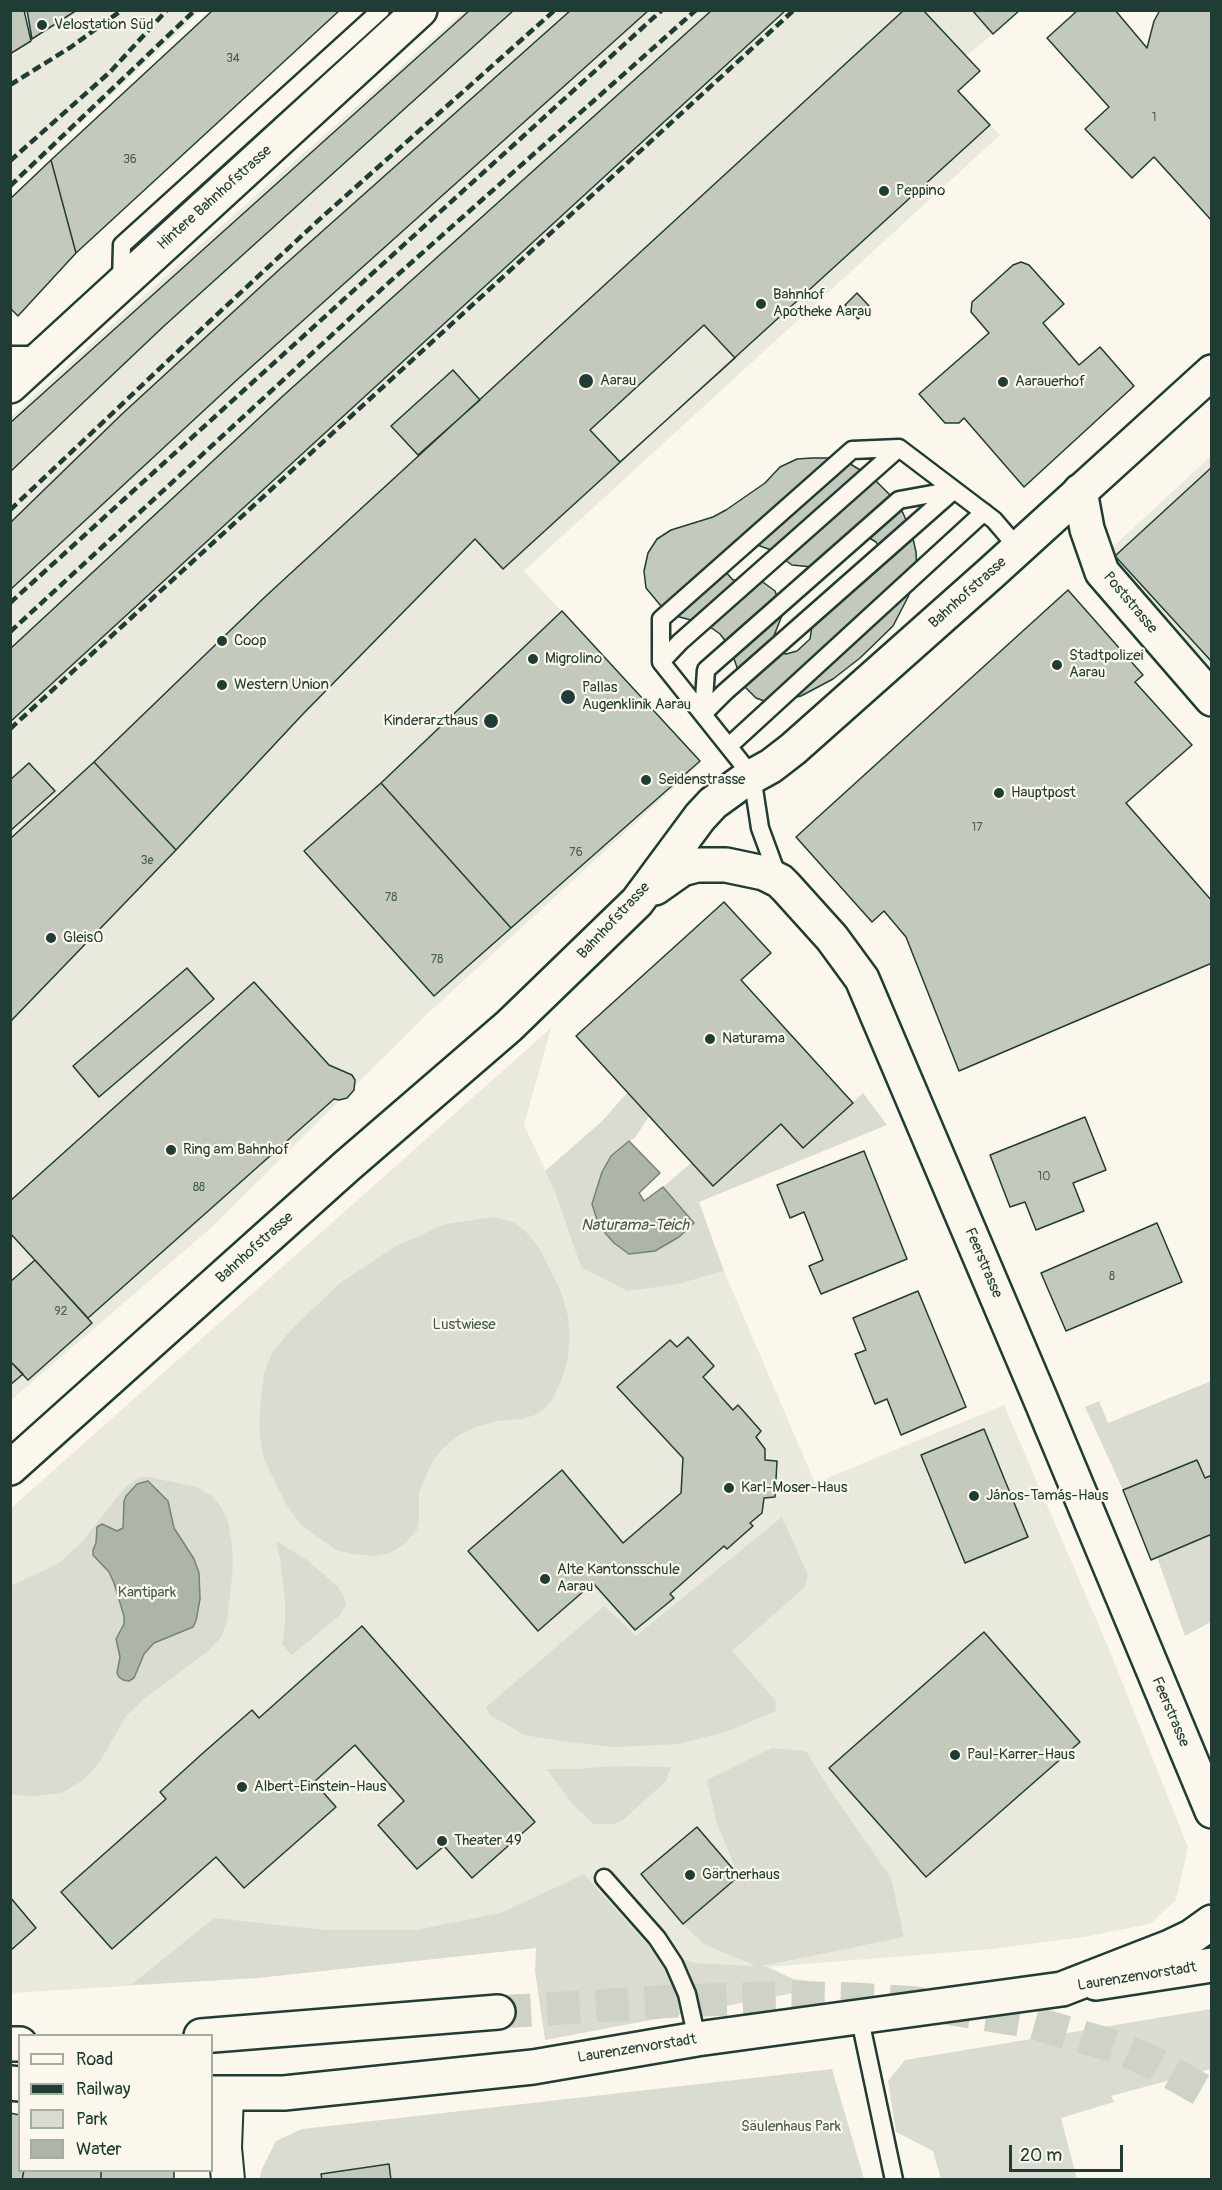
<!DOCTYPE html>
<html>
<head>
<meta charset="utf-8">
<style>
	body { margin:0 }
	#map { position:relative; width:1222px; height:2190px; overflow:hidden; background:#fbf7ec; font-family:Pangolin,sans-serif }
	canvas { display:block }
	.frame { position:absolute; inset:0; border:12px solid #1f3d34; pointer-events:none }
	.legend { position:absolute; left:18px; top:2034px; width:195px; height:138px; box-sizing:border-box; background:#fbf7ec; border:2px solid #a3ada2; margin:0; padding:8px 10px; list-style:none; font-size:18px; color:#1f3d34 }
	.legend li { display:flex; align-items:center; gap:12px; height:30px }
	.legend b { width:30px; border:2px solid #a3ada2 }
	.scale { position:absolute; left:1009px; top:2145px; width:114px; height:27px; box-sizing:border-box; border:3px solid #1f3d34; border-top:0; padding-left:8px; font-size:18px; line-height:21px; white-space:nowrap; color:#1f3d34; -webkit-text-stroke:4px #fbf7ec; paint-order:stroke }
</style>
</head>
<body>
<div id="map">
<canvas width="1222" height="2190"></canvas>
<div class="frame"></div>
<ul class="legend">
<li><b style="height:8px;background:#fbf7ec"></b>Road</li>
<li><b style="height:8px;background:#1f3d34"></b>Railway</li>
<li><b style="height:16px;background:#dbdcd1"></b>Park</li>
<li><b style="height:16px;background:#adb4aa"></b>Water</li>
</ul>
<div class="scale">20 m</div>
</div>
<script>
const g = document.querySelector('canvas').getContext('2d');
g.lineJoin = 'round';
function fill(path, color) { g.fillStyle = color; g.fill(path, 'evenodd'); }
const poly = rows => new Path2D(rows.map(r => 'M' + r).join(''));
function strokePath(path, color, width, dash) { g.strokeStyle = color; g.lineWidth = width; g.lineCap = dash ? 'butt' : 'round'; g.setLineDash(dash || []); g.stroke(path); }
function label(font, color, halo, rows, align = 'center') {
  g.font = font + ' Pangolin,sans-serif'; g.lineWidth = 4.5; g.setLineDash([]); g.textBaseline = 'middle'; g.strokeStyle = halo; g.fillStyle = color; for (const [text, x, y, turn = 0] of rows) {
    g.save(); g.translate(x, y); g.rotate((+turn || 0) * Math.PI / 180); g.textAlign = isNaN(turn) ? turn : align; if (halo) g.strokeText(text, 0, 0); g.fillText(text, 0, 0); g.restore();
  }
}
fill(poly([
	[77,10,199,11,183,28,11,189,11,56],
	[464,11,971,11,993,34,966,56,980,71,959,91,1000,135,524,571,702,762,426,1015,212,1227,11,1400,11,417,200,245],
	[1211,456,1211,677,1104,555],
	[551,1028,524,1125,554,1188,581,1267,679,1284,724,1271,815,1483,1004,1405,1109,1649,1188,1847,1176,1900,1150,1924,1084,1937,992,1949,768,1967,696,1963,652,1950,536,1948,257,1978,11,1993,10,1509]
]), '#eae9de');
fill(poly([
	[627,1093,649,1116,635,1138,629,1141,629,1254,655,1251,668,1244,693,1224,663,1187,691,1163,713,1186,781,1124,803,1148,863,1093,887,1125,699,1202,724,1271,679,1284,628,1291,581,1267,554,1189,545,1171,602,1121],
	[493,1217,513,1222,526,1232,539,1248,561,1292,568,1316,570,1336,568,1358,561,1381,552,1400,545,1408,535,1415,522,1419,496,1421,476,1427,459,1435,443,1448,432,1462,419,1492,419,1521,417,1530,403,1545,390,1553,375,1556,353,1554,336,1550,301,1525,286,1504,264,1459,259,1431,261,1396,264,1373,273,1351,291,1330,340,1283,396,1246,446,1224],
	[1211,1381,1211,1475,1205,1478,1197,1460,1123,1490,1085,1407,1099,1401,1108,1423],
	[140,1477,148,1477,197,1487,212,1496,222,1508,228,1522,232,1545,233,1567,227,1621,221,1637,207,1652,143,1700,126,1716,99,1763,82,1781,62,1793,35,1796,11,1795,11,1586,59,1563,81,1543,126,1486],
	[782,1517,808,1575,804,1588,732,1651,775,1700,776,1711,728,1731,679,1744,613,1747,567,1742,524,1735,490,1715,486,1707,604,1606,636,1636],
	[1211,1534,1211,1622,1185,1636,1157,1557],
	[276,1541,307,1560,337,1586,343,1595,346,1604,340,1615,292,1655,282,1644,285,1623,285,1599,280,1559],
	[772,1748,806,1751,830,1790,891,1878,904,1937,762,1966,768,1967,793,1979,810,1981,810,1990,545,2040,535,1971,536,1948,257,1978,131,1985,214,1918,324,1930,416,1930,501,1913,584,1874,652,1950,696,1963,756,1966,704,1944,683,1924,739,1876,717,1824,707,1780],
	[612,1766,671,1767,666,1781,624,1819,614,1824,594,1824,574,1806,547,1769,580,1769],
	[1211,2009,1211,2069,1111,2096,1114,2102,1061,2118,1077,2179,941,2179,933,2151,896,2132,888,2081,905,2060],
	[832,2069,864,2179,259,2180,262,2169,276,2141,302,2129]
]), '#dbdcd1');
const water = poly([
	[629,1141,660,1173,639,1193,644,1201,663,1187,694,1223,679,1237,655,1251,629,1254,614,1243,599,1226,592,1204,602,1172,611,1156,629,1141],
	[148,1481,168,1501,174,1528,194,1559,199,1573,200,1599,196,1621,193,1627,154,1643,144,1654,134,1678,129,1681,123,1680,119,1677,117,1673,120,1657,116,1639,124,1624,124,1616,114,1583,109,1572,93,1555,93,1550,96,1543,97,1527,102,1524,117,1531,123,1528,124,1501,126,1496,137,1484,148,1481]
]);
fill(water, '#adb4aa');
strokePath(water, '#74847b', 1.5);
const building = poly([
	[10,10,24,10,31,41,10,54,10,10],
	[27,10,77,10,32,39,27,10],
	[213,10,340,10,76,253,51,160,213,10],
	[470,10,514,10,164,326,10,472,10,423,470,10],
	[571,10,649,10,239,378,10,590,10,523,122,414,281,268,571,10],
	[712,10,786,10,10,722,10,649,284,395,712,10],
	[904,10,923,10,980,71,958,91,990,125,503,569,475,539,302,715,176,850,94,762,267,595,904,10],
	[972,10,1020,10,993,34,972,10],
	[1078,10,1115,10,1147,48,1154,21,1160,10,1212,10,1212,221,1154,157,1132,178,1085,129,1109,107,1047,38,1078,10],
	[51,160,76,253,18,316,10,308,10,199,51,160],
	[1021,262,1029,265,1064,304,1043,323,1079,365,1100,347,1134,386,1024,487,964,418,959,423,945,423,919,394,989,333,971,312,972,302,1013,265,1021,262],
	[857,293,870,307,858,319,845,305,857,293],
	[704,325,735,358,620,462,590,430,704,325],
	[453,370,480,400,418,455,391,426,453,370],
	[812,458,834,458,847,462,872,477,893,498,903,513,912,534,916,552,917,573,908,597,893,626,860,658,833,679,801,696,770,703,756,698,743,685,730,647,720,634,706,624,672,615,661,606,646,588,644,571,648,553,657,539,671,530,713,517,726,510,765,483,780,467,797,459,812,458],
	[863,534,876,542,880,549,882,561,879,567,874,573,865,578,814,613,810,639,797,651,786,654,779,652,774,645,773,638,783,613,775,591,760,580,733,580,723,569,752,543,771,550,792,565,812,567,863,534],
	[1212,467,1212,662,1115,556,1212,467],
	[1068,590,1143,675,1135,682,1192,745,1126,803,1212,901,1212,963,959,1071,906,937,884,911,872,922,796,837,1068,590],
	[562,611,700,761,511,928,381,783,562,611],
	[94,762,176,850,10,1022,10,839,94,762],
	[29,763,55,791,10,831,10,780,29,763],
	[381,783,511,928,434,996,304,851,381,783],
	[724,902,771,953,741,980,853,1103,803,1148,781,1124,713,1186,576,1036,724,902],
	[187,968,214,999,99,1097,73,1066,187,968],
	[254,982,329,1065,352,1075,355,1080,354,1090,347,1098,339,1100,334,1099,88,1318,10,1233,10,1201,254,982],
	[1085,1117,1106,1170,1073,1183,1084,1211,1036,1230,1025,1202,1010,1207,990,1155,1085,1117],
	[864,1151,907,1259,821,1294,809,1266,823,1260,804,1212,790,1218,777,1185,864,1151],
	[1157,1223,1182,1282,1066,1331,1041,1273,1157,1223],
	[35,1260,92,1323,28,1380,10,1361,10,1282,35,1260],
	[918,1291,966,1407,901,1435,887,1399,875,1404,855,1354,866,1350,853,1318,918,1291],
	[688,1337,714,1366,703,1377,733,1410,738,1405,761,1431,756,1437,765,1449,765,1460,777,1461,775,1497,764,1498,762,1513,750,1523,753,1526,727,1549,724,1546,670,1594,674,1598,635,1630,593,1583,538,1631,468,1551,562,1470,623,1543,681,1493,683,1458,617,1387,670,1340,677,1347,688,1337],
	[10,1361,23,1374,10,1385,10,1361],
	[984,1429,1028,1537,965,1563,921,1455,984,1429],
	[1197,1460,1205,1478,1212,1475,1212,1534,1151,1560,1123,1490,1197,1460],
	[362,1626,535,1822,472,1878,444,1846,417,1869,378,1825,404,1801,355,1745,314,1782,336,1807,244,1888,216,1857,112,1949,61,1892,166,1799,160,1792,203,1753,252,1710,259,1718,362,1626],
	[984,1632,1080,1742,926,1877,829,1768,984,1632],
	[697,1827,739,1876,683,1924,641,1874,697,1827],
	[10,1897,36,1928,10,1951,10,1897],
	[10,2113,20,2115,20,2170,24,2170,22,2180,10,2180,10,2113],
	[389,2164,391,2180,322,2180,321,2174,389,2164],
	[24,2170,101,2170,101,2180,22,2180,24,2170],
	[101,2170,174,2170,174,2180,101,2180,101,2170]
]);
fill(building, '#c4c9be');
strokePath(building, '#1f3d34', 1.5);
strokePath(poly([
	[498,2012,679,2001,787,1997,854,1999,916,2003,1031,2022,1117,2047,1156,2064,1212,2096]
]), '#cfd2c7', 33, [33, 16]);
const service = poly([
	[121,282,122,245,381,10],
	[10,355,41,355],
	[661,662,680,642,899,448],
	[703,714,706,670,899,500,954,490],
	[703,714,725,692,953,491],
	[729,746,984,512],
	[778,877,760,828,752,776,661,662,661,619,852,450,899,448,994,520,1018,548],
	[604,1878,657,1938,674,1964,687,1994,697,2039],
	[859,2015,894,2180]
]);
const minor = poly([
	[227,2094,225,2148,228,2180]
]);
const secondary = poly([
	[1080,491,1087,529,1102,572,1212,699],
	[1096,1983,1212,1965]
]);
const primary = poly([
	[10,386,420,10],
	[655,888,682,869,697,865,726,865,764,873,780,881,786,887,832,938,862,979,1040,1398,1212,1811],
	[10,1468,348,1165,509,1026,637,902,700,817,713,803,742,782,771,766,793,749,991,573,1212,372],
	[201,2036,498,2012],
	[10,2044,20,2044],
	[10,2083,20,2084],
	[212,2093,284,2093,533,2067,697,2039,1062,1989,1170,1947,1191,1937,1212,1922]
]);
strokePath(service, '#1f3d34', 21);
strokePath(minor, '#1f3d34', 36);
strokePath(secondary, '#1f3d34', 38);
strokePath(primary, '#1f3d34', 38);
strokePath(service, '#fbf7ec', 16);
strokePath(minor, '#fbf7ec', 32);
strokePath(secondary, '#fbf7ec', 33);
strokePath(primary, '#fbf7ec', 33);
strokePath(poly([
	[10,85,71,47,122,10],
	[10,161,110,72,167,10],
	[10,186,195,10],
	[10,510,210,321,322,217,555,10],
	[10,603,662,10],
	[10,632,385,286,696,10],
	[10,729,794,10]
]), '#1f3d34', 4.5, [9, 4.5]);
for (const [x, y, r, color] of [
	[42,25,6,"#1f3d34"],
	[884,191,6,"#1f3d34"],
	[761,304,6,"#1f3d34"],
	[586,381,8,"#1f3d34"],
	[1003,382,6,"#1f3d34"],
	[222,641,6,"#1f3d34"],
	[533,659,6,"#1f3d34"],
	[1057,665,6,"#1f3d34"],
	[222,685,6,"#1f3d34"],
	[568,697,8,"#1f3d34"],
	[491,721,8,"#1f3d34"],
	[646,780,6,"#1f3d34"],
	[999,793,6,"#1f3d34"],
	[51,938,6,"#1f3d34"],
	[710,1039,6,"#1f3d34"],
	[171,1150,6,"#1f3d34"],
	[729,1488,6,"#1f3d34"],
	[974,1496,6,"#1f3d34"],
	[545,1579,6,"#1f3d34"],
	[955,1755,6,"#1f3d34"],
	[242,1787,6,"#1f3d34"],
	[442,1841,6,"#1f3d34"],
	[690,1875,6,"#1f3d34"]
]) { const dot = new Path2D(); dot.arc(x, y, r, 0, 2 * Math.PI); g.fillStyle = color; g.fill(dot); strokePath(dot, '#fbf7ec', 2); }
label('12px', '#486056', null, [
	["34",233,59],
	["1",1154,118],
	["36",130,160],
	["17",977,828],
	["76",576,853],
	["3e",147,861],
	["78",391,898],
	["78",437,960],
	["10",1044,1177],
	["88",199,1188],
	["8",1112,1277],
	["92",61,1312]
]);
label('15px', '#1f3d34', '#fbf7ec', [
	["Velostation Süd",54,25],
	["Peppino",896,191],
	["Bahnhof",773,295],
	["Apotheke Aarau",773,312],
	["Aarau",600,381],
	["Aarauerhof",1015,382],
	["Coop",234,641],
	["Stadtpolizei",1069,656],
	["Aarau",1069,673],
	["Migrolino",545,659],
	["Western Union",234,685],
	["Pallas",582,688],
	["Augenklinik Aarau",582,705],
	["Kinderarzthaus",478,721,"right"],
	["Seidenstrasse",658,780],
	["Hauptpost",1011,793],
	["Gleis0",63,938],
	["Naturama",722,1039],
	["Ring am Bahnhof",183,1150],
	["Karl-Moser-Haus",741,1488],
	["János-Tamás-Haus",986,1496],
	["Alte Kantonsschule",557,1570],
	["Aarau",557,1587],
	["Paul-Karrer-Haus",967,1755],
	["Albert-Einstein-Haus",254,1787],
	["Theater 49",454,1841],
	["Gärtnerhaus",702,1875]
], 'left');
label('15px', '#1f3d34', '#fbf7ec', [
	["Hintere Bahnhofstrasse",215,198,-42],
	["Bahnhofstrasse",968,593,-42],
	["Poststrasse",1130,603,50],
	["Bahnhofstrasse",614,921,-47],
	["Bahnhofstrasse",255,1248,-42],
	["Feerstrasse",983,1263,67],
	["Feerstrasse",1170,1712,67],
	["Laurenzenvorstadt",1137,1977,-9],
	["Laurenzenvorstadt",637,2049,-9]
]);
label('15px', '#455d53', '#fbf7ec', [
	["Lustwiese",464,1325],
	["Kantipark",147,1593],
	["Säulenhaus Park",791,2127]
]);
label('italic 16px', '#425b52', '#fbf7ec', [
	["Naturama-Teich",635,1226]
]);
</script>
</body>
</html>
